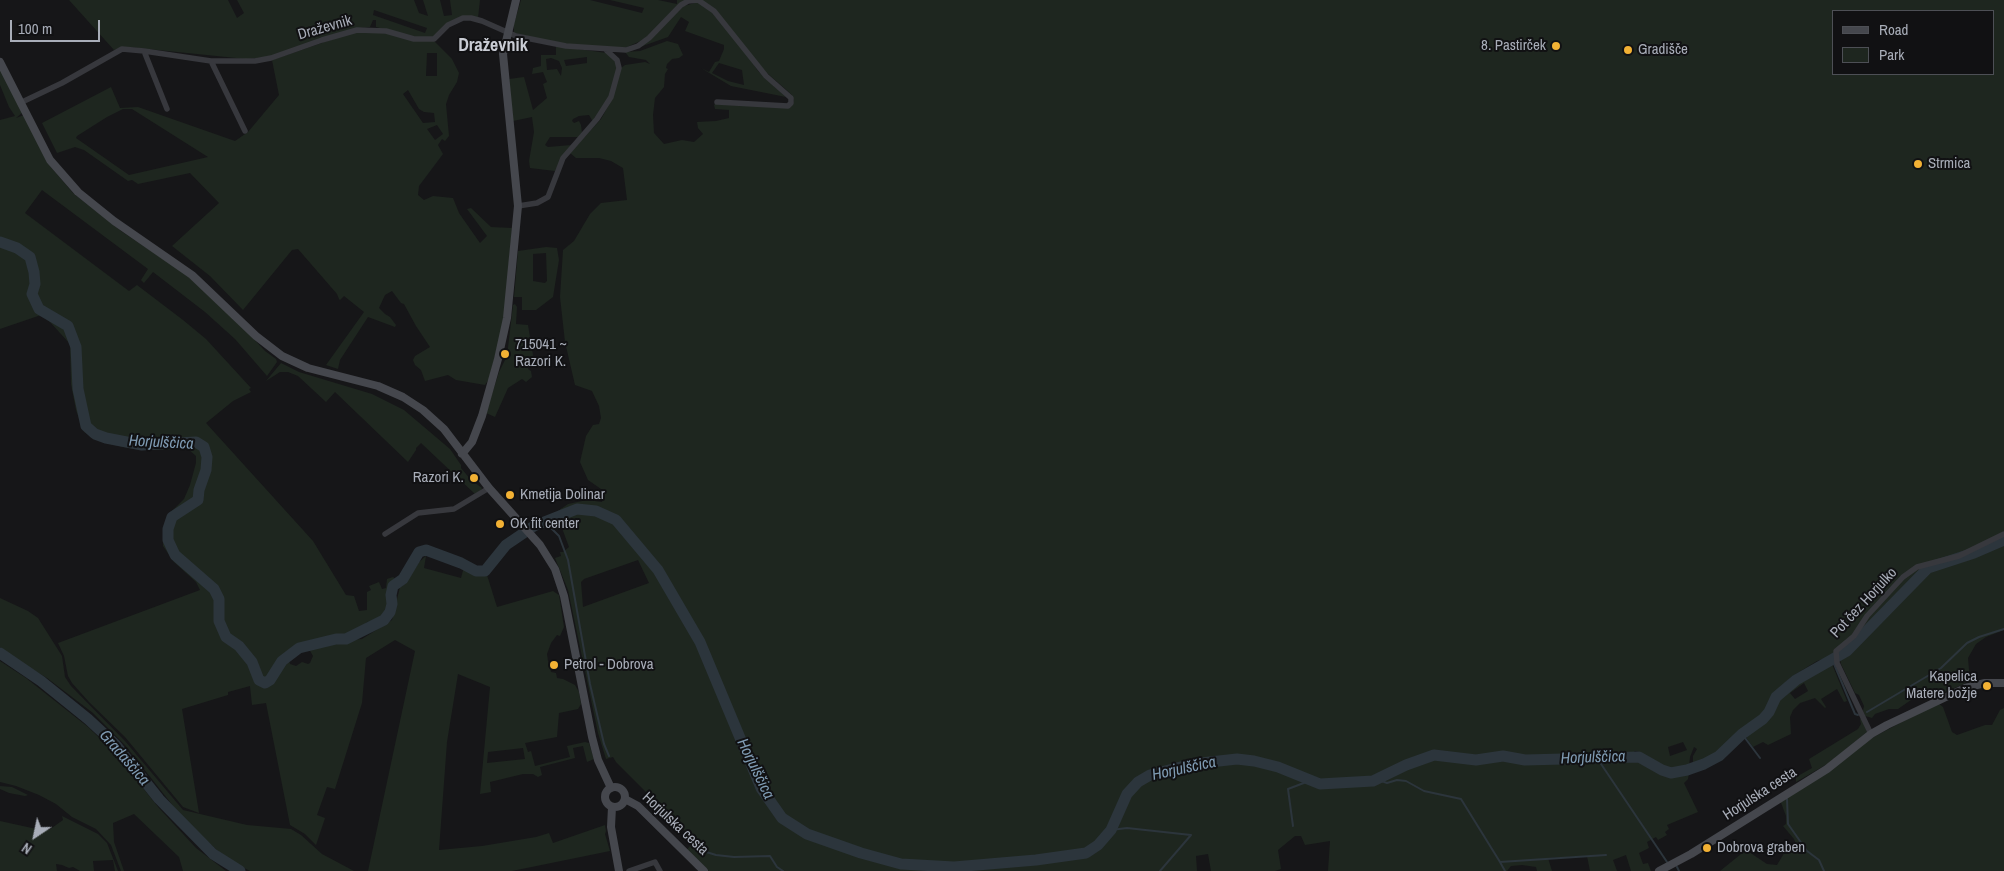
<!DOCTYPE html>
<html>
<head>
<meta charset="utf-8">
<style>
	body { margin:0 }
	#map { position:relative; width:2004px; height:871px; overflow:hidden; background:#161618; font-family:"Archivo Narrow",sans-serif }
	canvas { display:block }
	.legend { position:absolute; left:1832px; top:10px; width:162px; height:65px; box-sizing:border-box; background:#111113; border:1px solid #4d4f55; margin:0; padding:6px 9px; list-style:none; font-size:15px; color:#a8adb8 }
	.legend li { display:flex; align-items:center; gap:10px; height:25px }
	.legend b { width:25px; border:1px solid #4d4f55 }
	.north { position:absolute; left:10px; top:811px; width:50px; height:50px; -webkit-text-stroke:4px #111113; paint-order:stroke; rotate:214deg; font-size:14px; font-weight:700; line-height:20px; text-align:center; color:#a8adb8 }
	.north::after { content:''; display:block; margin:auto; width:18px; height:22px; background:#a8adb8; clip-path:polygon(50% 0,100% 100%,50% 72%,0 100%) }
	.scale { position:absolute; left:10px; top:20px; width:90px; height:22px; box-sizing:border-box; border:2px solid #a8adb8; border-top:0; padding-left:6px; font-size:15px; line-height:18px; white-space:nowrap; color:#a8adb8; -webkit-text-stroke:4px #111113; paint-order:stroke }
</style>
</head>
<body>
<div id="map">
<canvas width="2004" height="871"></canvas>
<ul class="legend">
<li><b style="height:6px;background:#45474d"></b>Road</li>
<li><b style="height:14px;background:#1e261f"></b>Park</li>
</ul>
<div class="north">N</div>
<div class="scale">100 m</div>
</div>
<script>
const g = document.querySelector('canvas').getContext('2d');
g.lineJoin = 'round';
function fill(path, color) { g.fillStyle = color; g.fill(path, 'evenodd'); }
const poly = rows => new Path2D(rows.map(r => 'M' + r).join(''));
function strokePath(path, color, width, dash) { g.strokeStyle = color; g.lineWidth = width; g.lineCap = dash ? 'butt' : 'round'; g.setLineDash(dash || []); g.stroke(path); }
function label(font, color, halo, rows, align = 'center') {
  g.font = font + ' "Archivo Narrow",sans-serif'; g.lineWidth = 4; g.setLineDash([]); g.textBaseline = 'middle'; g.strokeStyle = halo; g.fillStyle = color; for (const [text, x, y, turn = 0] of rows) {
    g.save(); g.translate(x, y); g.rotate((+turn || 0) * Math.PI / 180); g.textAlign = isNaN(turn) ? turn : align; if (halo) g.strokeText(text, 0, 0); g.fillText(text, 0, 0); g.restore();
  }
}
fill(poly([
	[69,0,228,0,237,18,244,13,237,0,414,0,419,13,428,16,423,0,440,0,444,16,452,15,450,0,480,0,478,18,465,16,433,37,415,37,376,27,376,20,373,20,370,27,361,28,268,57,246,59,128,47,114,50],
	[374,10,427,28,425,33,373,15],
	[521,0,590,0,642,13,644,8,610,0,658,0,677,4,677,0,685,0,647,38,625,48,562,44,514,33,514,24],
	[702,0,2004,0,2004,630,1986,637,1976,644,1968,658,1970,681,1946,692,1942,689,1938,689,1922,698,1911,700,1898,709,1889,709,1875,714,1872,718,1865,716,1863,711,1864,706,1859,695,1855,693,1841,664,1839,654,1817,661,1791,677,1773,695,1768,711,1737,734,1719,755,1693,765,1693,756,1697,749,1694,747,1690,757,1689,767,1671,770,1664,768,1640,752,1635,751,1630,755,1625,758,1643,760,1665,773,1675,775,1689,772,1688,779,1684,783,1698,812,1667,825,1669,829,1665,832,1667,835,1658,840,1656,837,1647,842,1649,848,1639,853,1643,864,1648,863,1651,871,1631,871,1626,855,1613,860,1617,871,1590,871,1587,856,1548,858,1552,871,1537,871,1536,867,1522,865,1511,866,1507,871,1328,871,1330,841,1305,845,1301,836,1295,836,1278,850,1281,869,1275,871,1211,871,1208,854,1196,856,1197,871,709,871,687,850,694,840,616,762,613,757,606,759,598,733,568,590,555,558,561,556,560,552,563,552,569,547,562,528,552,523,552,518,555,513,568,504,587,500,602,502,604,495,601,489,588,480,580,462,586,436,593,425,599,424,601,418,599,406,592,391,575,385,565,342,560,297,563,250,574,241,590,214,601,203,627,200,623,168,611,161,599,158,576,158,570,153,601,119,610,103,593,122,589,115,579,116,573,119,572,121,574,123,579,121,581,125,582,133,579,137,550,137,545,145,548,147,571,145,555,171,530,168,529,161,534,132,532,117,513,121,509,79,524,77,533,110,547,98,543,84,547,82,543,72,532,74,533,68,541,66,541,55,556,55,556,46,607,53,621,68,625,65,645,62,650,64,646,60,629,57,625,52,640,51,667,41,678,44,683,55,679,58,672,59,667,64,666,68,668,69,665,74,664,87,655,98,653,115,654,133,664,144,682,140,694,142,703,134,698,128,697,122,716,121,729,118,729,110,715,109,714,105,716,103,788,108,793,104,794,100,791,94,767,73],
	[1833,11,1993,11,1993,74,1833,74],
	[587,57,587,63,566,66,564,60],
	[551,58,559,61,562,68,561,76,557,69,547,70,546,59],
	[638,560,649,583,583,607,581,582,584,579],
	[1683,742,1687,750,1670,756,1668,747],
	[698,2,711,11,743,49,758,71,786,97,731,86,701,68,709,72,715,62,719,61,724,49,724,45,685,31,689,22,681,17,668,37,640,47,684,6],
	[719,63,742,70,744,85,728,81,712,73],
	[373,31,434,41,452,59,459,73,457,82,449,95,446,104,449,136,445,141,442,139,438,145,443,154,419,186,418,195,424,200,433,196,453,198,459,213,480,243,487,236,467,209,471,208,491,227,512,228,504,321,489,379,485,385,456,380,448,375,425,381,421,370,415,365,413,360,415,356,430,347,416,326,404,304,401,303,392,291,385,295,379,308,385,314,390,317,396,325,395,327,368,317,340,360,338,369,326,365,364,312,344,296,340,300,339,299,337,294,298,249,292,250,243,310,210,276,172,246,219,203,190,173,138,184,132,180,128,181,84,150,75,147,57,153,42,123,111,87,120,108,138,107,235,141,248,132,279,95,272,60,354,32],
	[427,53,437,53,437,76,426,76],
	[408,90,419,109,424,112,434,113,435,122,423,123,403,94],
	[123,109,132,109,208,157,129,175,76,138,77,136,107,117],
	[437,125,443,134,435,140,427,129],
	[0,66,23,112,16,118,24,115,50,166,73,193,121,231,187,275,252,337,265,351,276,359,277,362,267,376,235,339,205,312,153,272,144,283,141,280,148,269,42,190,25,213,129,291,137,285,183,320,206,339,251,388,249,389,251,392,233,401,206,423,313,541,346,595,354,596,359,611,367,610,367,592,371,590,369,586,379,582,382,589,386,588,387,579,393,577,397,580,390,588,388,595,390,602,384,617,379,621,367,622,362,628,349,636,348,640,362,639,392,620,400,587,405,584,419,562,426,556,424,568,461,578,464,567,480,576,487,575,497,607,553,591,559,595,564,627,560,636,557,635,551,643,547,654,548,661,551,672,556,673,557,678,563,679,575,685,579,692,581,704,578,709,559,713,557,737,525,743,528,752,531,751,535,766,570,757,567,746,585,742,589,743,594,759,587,762,583,746,573,748,575,758,540,767,542,775,538,777,533,774,523,774,490,782,491,792,480,794,490,687,458,674,447,742,439,850,482,846,536,837,549,833,553,843,605,825,606,831,605,834,610,851,512,871,368,871,415,651,395,640,366,658,362,703,335,789,327,787,317,815,325,818,316,845,305,834,290,825,266,703,252,705,250,686,228,692,228,695,182,709,199,813,183,807,125,737,89,702,72,683,68,676,64,656,58,643,200,590,196,582,174,562,163,546,163,528,171,512,184,499,190,485,196,463,196,456,188,449,155,450,123,447,101,442,84,432,76,410,71,384,70,344,50,322,41,315,0,329,0,120,15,116,9,107,0,85],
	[309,649,313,656,310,663,308,664,302,662,296,666,290,664,289,660,293,655],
	[523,748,525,759,487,763,488,752],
	[546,247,557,248,559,260,553,297,536,310,522,310,522,297,514,297,518,251],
	[546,253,547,281,545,283,533,281,533,254],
	[515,304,517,307,516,324,528,325,533,355,528,369,531,371,532,377,526,382,522,379,508,388,495,417,486,413,499,372,507,356,513,305],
	[281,363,299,372,372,394,404,410,450,449,461,465,461,468,471,480,482,488,481,490,475,494,421,443,416,448,416,450,408,462,335,392,326,402,298,376,288,372,280,372,266,381],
	[0,598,28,611,38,618,62,656,65,677,71,686,125,741,183,810,247,825,291,829,301,835,322,854,354,871,250,871,236,864,219,852,185,821,125,745,93,713,47,678,13,658,0,647],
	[0,661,26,678,88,727,113,751,159,808,196,848,226,871,183,871,179,857,134,814,113,823,114,842,124,871,121,871,111,845,96,829,72,817,56,804,39,795,16,786,0,782],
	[1832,664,1847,701,1844,702,1837,689,1821,699,1826,707,1825,708,1815,698,1800,703,1793,710,1790,717,1791,734,1768,745,1763,742,1753,747,1747,739,1746,733,1765,720,1773,711,1776,702,1783,694,1815,672],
	[1804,683,1808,691,1795,699,1790,693],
	[1938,703,1943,707,1952,732,1957,735,1985,725,1992,725,2000,710,2004,708,2004,871,1720,871,1746,850,1767,864,1777,865,1789,845,1793,853,1798,849,1794,839,1783,826,1786,824,1786,816,1780,800,1828,772,1866,741],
	[1862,718,1867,732,1829,763,1796,782,1796,777,1812,768,1809,759,1858,729,1861,724,1860,719],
	[0,786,12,787,28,795,25,796,9,793,0,789],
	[62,816,98,834,107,843,118,871,115,871,113,860,93,861,94,871,80,871,73,867,69,868,62,865,56,864,57,871,0,871,0,821,41,830,49,830,63,820]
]), '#1e261f');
strokePath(poly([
	[543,523,552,529,559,536,568,560,590,684,604,744,609,756],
	[1832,659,1855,714,1858,715],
	[1867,712,1941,668,1967,643,1979,637,2004,629],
	[1742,734,1760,758],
	[1597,758,1667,862],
	[1376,779,1387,783,1397,780,1406,781,1424,791,1461,799,1500,862,1606,855],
	[1787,799,1788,824,1807,851,1819,860,1824,871],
	[1293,826,1288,789,1309,781],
	[1111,830,1127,828,1191,835,1160,871],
	[693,845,703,851,716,855,734,857,770,856,777,867,783,871],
	[1500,862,1505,871],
	[1677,867,1679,871]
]), '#2c353c', 2);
strokePath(poly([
	[0,242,17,248,30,257,34,272,35,284,32,294,39,309,68,326,76,347,78,389,86,426,95,434,106,438,142,445,196,442,204,447,207,457,206,470,199,490,198,500,172,517,168,529,168,540,175,555,214,589,219,599,219,621,226,637,239,646,252,662,259,680,265,683,270,680,282,661,299,648,336,639,346,639,384,620,390,612,392,604,391,595,393,586,403,579,419,552,426,550,461,563,476,571,485,571,506,545,534,526,577,509,596,511,616,520,658,570,700,642,761,788,782,818,807,834,861,853,901,864,954,867,1036,860,1086,853,1098,845,1111,830,1127,794,1138,782,1150,775,1192,764,1237,759,1254,761,1278,767,1320,784,1373,781,1406,765,1434,755,1476,760,1503,756,1525,760,1639,757,1662,770,1671,773,1687,770,1704,764,1719,756,1742,734,1763,719,1769,712,1776,697,1796,680,1847,651,1928,568,1974,553,2004,540],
	[0,653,41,681,88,719,115,744,159,799,213,854,240,871]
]), '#2c353c', 11);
strokePath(poly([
	[144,51,167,109],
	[211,61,245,131],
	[20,103,62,83,122,49,144,51,211,61,255,61,271,58,322,40,357,30,386,31,414,39,434,39,448,25,463,18,471,18,482,21,516,36,566,46,626,50,638,46,649,38,681,5,688,1,698,0,714,11,766,76,791,98,791,103,788,106,717,102],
	[518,206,537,203,548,197,563,158,597,119,611,97,619,68,617,60,606,50],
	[385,534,418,513,454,509,489,488],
	[1871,734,1837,663,1836,651,1854,636,1867,616,1903,577,1917,567,1959,556,2004,534],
	[629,871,655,862,660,871]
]), '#37383d', 5.5);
strokePath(poly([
	[0,62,50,160,78,192,114,221,192,275,256,336,282,356,308,368,378,386,403,397,423,410,444,429,489,488,540,545,555,569,564,596,592,737,598,760,611,788],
	[462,454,472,442,482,416,498,359,507,318,518,206,503,54,516,0],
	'605 797a10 10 0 1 1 20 0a10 10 0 1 1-20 0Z',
	[625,799,638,806,704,871],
	[612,807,611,827,619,871],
	[1659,871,1691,854,1827,769,1871,734,1887,725,1965,688,1985,683,2004,683]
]), '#45474d', 8);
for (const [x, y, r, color] of [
	[1556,46,5,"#f2b134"],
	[1628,50,5,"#f2b134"],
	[1918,164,5,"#f2b134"],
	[505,354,5,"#f2b134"],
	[474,478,5,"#f2b134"],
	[510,495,5,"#f2b134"],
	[500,524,5,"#f2b134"],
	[554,665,5,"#f2b134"],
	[1987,686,5,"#f2b134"],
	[1707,848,5,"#f2b134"]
]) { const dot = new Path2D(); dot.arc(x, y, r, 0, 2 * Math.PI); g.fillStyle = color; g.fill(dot); strokePath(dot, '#111113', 2); }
label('15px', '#a8adb8', '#111113', [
	["Draževnik",325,28,-16],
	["Pot čez Horjulko",1864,603,-47],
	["Horjulska cesta",1760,794,-33],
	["Horjulska cesta",675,824,43]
]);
label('15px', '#a8adb8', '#111113', [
	["8. Pastirček",1546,46,"right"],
	["Gradišče",1638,50],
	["Strmica",1928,164],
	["715041 ~",515,345],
	["Razori K.",515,362],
	["Razori K.",464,478,"right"],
	["Kmetija Dolinar",520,495],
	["OK fit center",510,524],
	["Petrol - Dobrova",564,665],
	["Kapelica",1977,677,"right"],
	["Matere božje",1977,694,"right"],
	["Dobrova graben",1717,848]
], 'left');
label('italic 16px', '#7f9bb3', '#111113', [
	["Horjulščica",161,443,3],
	["Gradaščica",124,758,49],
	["Horjulščica",1593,758,-2],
	["Horjulščica",755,769,64],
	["Horjulščica",1184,769,-12]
]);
label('bold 18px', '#c9ccd4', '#111113', [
	["Draževnik",493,46]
]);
</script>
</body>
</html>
